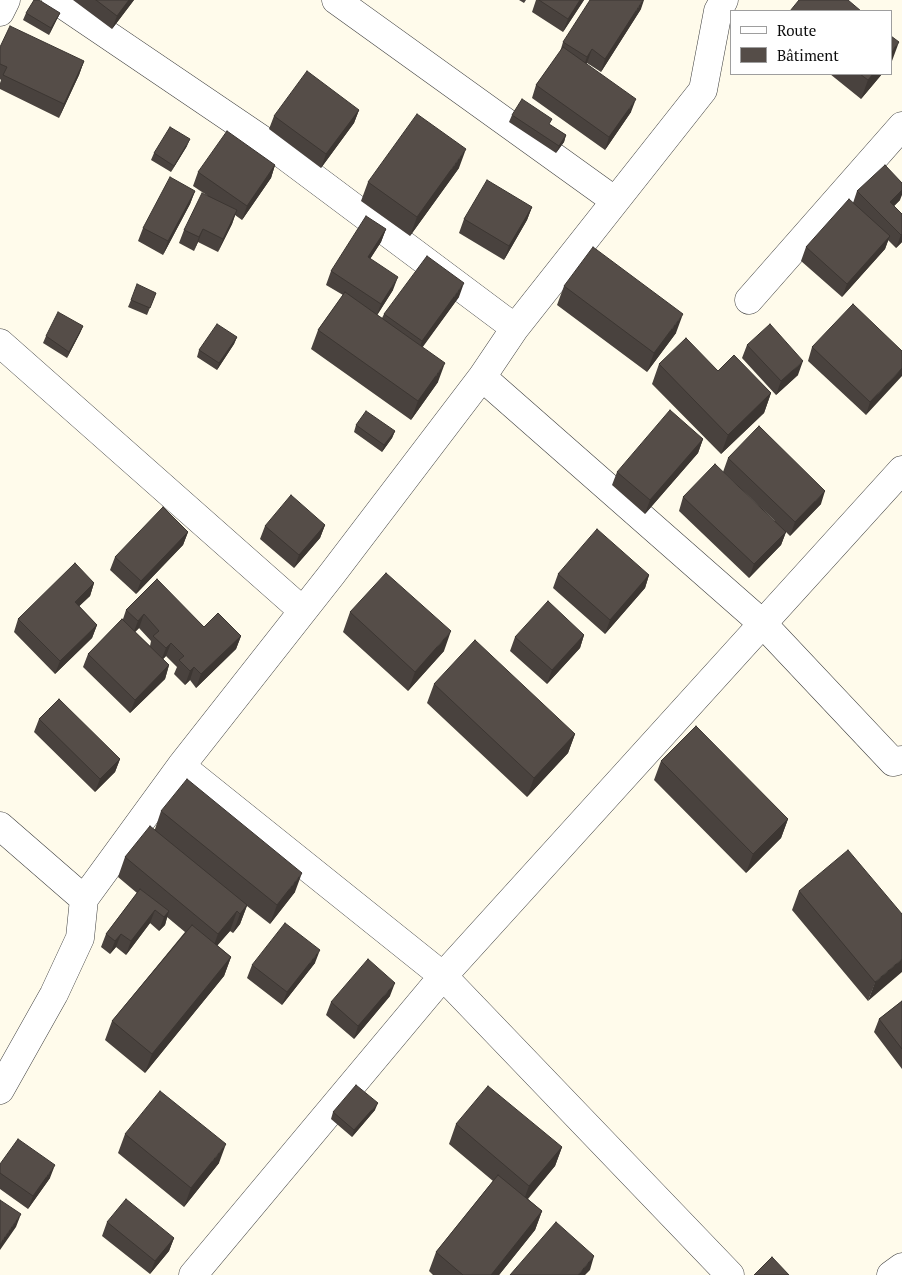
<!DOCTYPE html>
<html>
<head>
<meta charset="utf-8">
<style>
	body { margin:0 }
	#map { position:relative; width:902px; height:1275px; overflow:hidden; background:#fffbeb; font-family:"PT Serif",serif }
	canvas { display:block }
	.legend { position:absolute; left:730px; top:10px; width:162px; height:65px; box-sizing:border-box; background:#fff; border:1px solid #9e9e9e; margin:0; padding:6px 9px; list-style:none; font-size:15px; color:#0c0c0c }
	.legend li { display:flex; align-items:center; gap:10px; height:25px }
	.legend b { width:25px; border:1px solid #9e9e9e }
</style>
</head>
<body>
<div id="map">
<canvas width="902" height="1275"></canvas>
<ul class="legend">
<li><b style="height:6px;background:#fff"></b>Route</li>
<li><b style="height:14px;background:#554d48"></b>Bâtiment</li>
</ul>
</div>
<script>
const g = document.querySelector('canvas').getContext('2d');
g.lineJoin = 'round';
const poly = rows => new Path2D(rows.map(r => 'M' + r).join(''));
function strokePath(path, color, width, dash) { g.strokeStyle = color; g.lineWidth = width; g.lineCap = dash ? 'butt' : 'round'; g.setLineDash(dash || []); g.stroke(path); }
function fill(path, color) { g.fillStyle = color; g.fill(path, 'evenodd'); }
const minor = poly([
	[56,0,273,147,515,328],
	[336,0,614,200],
	[0,12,6,0],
	[749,300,902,126],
	[0,343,303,611],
	[482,377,763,624,893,762,902,760],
	[181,766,443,976,730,1275],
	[0,826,84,899],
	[0,1090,54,994,80,938,84,899,181,766,332,574,482,377,515,328,703,90,718,11,724,0],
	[193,1275,443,976,902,470],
	[891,1275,902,1267]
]);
strokePath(minor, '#3f3f3f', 29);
strokePath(minor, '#fff', 28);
fill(poly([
	[73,0,134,0,112,29],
	[519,0,526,0,524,3],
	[536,0,584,0,563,32,532,12],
	[641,9,601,72,587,63,586,64,631,112,605,150,532,98,536,85,560,52,563,42],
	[26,13,60,13,49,35,23,20],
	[0,47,84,61,79,75,59,118,0,89,0,83,1,80,0,79],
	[830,74,882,74,861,99],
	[359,110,354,123,321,168,269,129,274,116],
	[512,115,550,125,566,135,564,142,556,153,509,122],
	[187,146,171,172,151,160,154,153],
	[275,165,271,178,242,220,235,215,232,224,218,252,198,242,194,251,179,243,184,230,208,196,193,186,198,172],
	[459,168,410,236,361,201,368,182],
	[195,191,190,204,163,255,138,241,143,228],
	[857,191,900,200,894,206,902,214,902,242,896,248,888,240,885,249,842,297,801,261,806,247,853,203],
	[532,207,527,220,504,260,459,233,464,219],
	[386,229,381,242,370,259,393,290,377,315,382,318,384,314,459,297,422,347,438,382,411,420,311,349,318,330,343,295,326,285,331,271],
	[564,286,676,333,647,372,557,305],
	[156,293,147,315,128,307,131,300],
	[83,326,80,333,67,358,43,343,46,336],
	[237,337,234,344,217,370,197,357,199,350],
	[747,345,798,375,776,395,742,358],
	[812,347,902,351,866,415,808,361],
	[659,364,771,393,764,413,721,454,652,384],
	[356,425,395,431,392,438,382,452,354,432],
	[703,439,698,453,645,514,612,485,617,472],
	[728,458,821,504,790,536,786,532,781,545,749,578,679,511,683,497,775,521,723,472],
	[325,525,320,538,294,568,260,539,265,526],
	[188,532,183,545,136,594,110,570,115,557],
	[558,574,649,575,645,588,605,634,553,588],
	[94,583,90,596,79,606,97,625,92,638,55,674,14,632,18,619],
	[126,610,204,627,241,636,236,649,196,688,190,680,185,685,174,674,177,667,166,656,163,659,169,665,165,679,130,713,83,667,88,654,123,619],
	[139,628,151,641,150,646,135,632],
	[350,612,444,651,408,691,343,632],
	[584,635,580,648,547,684,510,651,515,637],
	[434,684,575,734,568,753,527,797,427,703],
	[39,719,120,759,115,772,95,792,34,732],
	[661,761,788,819,781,838,746,873,654,780],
	[161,811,295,892,270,924,247,906,240,924,233,933,230,931,217,945,231,957,224,976,145,1073,105,1040,112,1021,185,932,167,917,165,925,159,931,150,923,126,955,116,947,110,954,101,947,106,934,137,893,118,877,125,857,155,829],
	[799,891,902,914,868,1001,792,910],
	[315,963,282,1005,247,978,252,965],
	[390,996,354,1039,326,1015,331,1002],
	[902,1001,902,1069,874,1032,879,1019],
	[375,1110,352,1137,331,1119,333,1112],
	[456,1124,562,1147,555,1166,528,1199,542,1211,535,1230,499,1275,433,1275,429,1271,436,1252,493,1181,449,1144],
	[125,1134,219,1163,184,1207,118,1153],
	[0,1164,50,1178,28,1209,0,1189],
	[107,1222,174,1238,169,1251,150,1274,102,1236]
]), '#49423e');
fill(poly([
	[129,0,134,0,112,29,117,16],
	[580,0,584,0,563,32,568,19],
	[643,0,644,0,641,9,601,72,605,59],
	[60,13,49,35,51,28],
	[899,42,892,61,891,63,891,52],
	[592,49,587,63,582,71,587,57],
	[84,61,79,75,59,118,64,104],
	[873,74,882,74,861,99,868,80],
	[636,99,631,112,605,150,609,137],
	[359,110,354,123,321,168,326,154],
	[566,135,564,142,556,153,559,146],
	[190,139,187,146,171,172,174,166],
	[466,149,459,168,410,236,417,217],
	[275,165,271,178,242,220,247,206],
	[902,190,902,195,900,200,885,215,890,202],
	[195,191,190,204,163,255,168,241],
	[532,207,527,220,504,260,509,246],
	[237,210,232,224,218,252,223,239],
	[203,229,198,242,194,251,199,237],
	[386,229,381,242,363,270,368,257],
	[902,234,902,242,896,248,901,235],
	[890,236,885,249,842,297,847,284],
	[398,277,393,290,376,317,381,304],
	[464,283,459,297,417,355,422,341],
	[683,314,676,333,647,372,654,353],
	[83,326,80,333,67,358,69,352],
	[237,337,234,344,217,370,219,363],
	[803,361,798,375,776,395,781,381],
	[445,363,438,382,411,420,418,401],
	[902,368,902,376,866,415,870,402],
	[771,393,764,413,721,454,728,435],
	[395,431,392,438,382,452,384,445],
	[703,439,698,453,645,514,650,500],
	[825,491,821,504,790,536,795,522],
	[325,525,320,538,294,568,299,555],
	[188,532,183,545,136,594,141,581],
	[786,532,781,545,749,578,754,564],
	[649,575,645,588,605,634,610,620],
	[94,583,90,596,70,615,75,602],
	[144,614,139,628,133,634,138,621],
	[97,625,92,638,55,674,60,661],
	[451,631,444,651,408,691,415,672],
	[584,635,580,648,547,684,552,670],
	[241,636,236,649,196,688,201,674],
	[171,643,166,656,161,661,166,648],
	[169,665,165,679,130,713,135,700],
	[194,667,190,680,185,685,190,671],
	[575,734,568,753,527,797,534,778],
	[120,759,115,772,95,792,100,779],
	[788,819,781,838,746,873,753,854],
	[302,873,295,892,270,924,277,905],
	[247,905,240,924,233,933,240,914],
	[155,910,150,923,126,955,131,941],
	[169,911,165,925,159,931,164,917],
	[237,911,230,931,211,953,218,934],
	[121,934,116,947,110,954,115,941],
	[320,950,315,963,282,1005,287,992],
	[231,957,224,976,145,1073,152,1054],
	[902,959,902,972,868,1001,875,982],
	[395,983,390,996,354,1039,358,1026],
	[378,1103,375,1110,352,1137,354,1130],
	[226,1144,219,1163,184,1207,191,1188],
	[562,1147,555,1166,522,1205,529,1186],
	[55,1165,50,1178,28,1209,33,1196],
	[542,1211,535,1230,499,1275,491,1275],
	[21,1214,16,1227,0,1250,0,1244],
	[174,1238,169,1251,150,1274,155,1261],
	[594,1256,590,1270,585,1275,578,1275]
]), '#3c3632');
const building = poly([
	[34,0,39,0,60,13,51,28,26,13,34,0],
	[96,0,129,0,117,16,96,0],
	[539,0,580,0,568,19,539,0],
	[590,0,643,0,605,59,592,49,587,57,563,42,590,0],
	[799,0,848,0,861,11,790,11,799,0],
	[10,26,84,61,64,104,3,75,7,67,0,64,0,47,10,26],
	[891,36,899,42,891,52,891,36],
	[563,47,636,99,609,137,536,85,563,47],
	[307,71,359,110,326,154,274,116,307,71],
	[860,74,873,74,868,80,860,74],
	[522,99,552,119,549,124,566,135,559,146,512,115,522,99],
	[417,114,466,149,417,217,368,182,417,114],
	[170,127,190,139,174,166,154,153,170,127],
	[227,131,275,165,247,206,198,172,227,131],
	[885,165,902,183,902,190,890,202,902,214,902,234,901,235,857,191,885,165],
	[170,177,195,191,168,241,143,228,170,177],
	[487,180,532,207,509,246,464,219,487,180],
	[202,193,237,210,223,239,203,229,199,237,184,230,202,193],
	[849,199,890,236,847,284,806,247,849,199],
	[366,216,386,229,368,257,398,277,381,304,331,271,366,216],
	[593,247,683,314,654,353,564,286,593,247],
	[427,256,464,283,422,341,384,314,427,256],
	[137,284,156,293,150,308,131,300,137,284],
	[345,292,445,363,418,401,318,330,345,292],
	[853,304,902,351,902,368,870,402,812,347,853,304],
	[58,312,83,326,69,352,46,336,58,312],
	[217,324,237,337,219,363,199,350,217,324],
	[770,324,803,361,781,381,747,345,770,324],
	[686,338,718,371,734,355,771,393,728,435,659,364,686,338],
	[670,410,703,439,650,500,617,472,670,410],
	[366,411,395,431,384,445,356,425,366,411],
	[759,426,825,491,795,522,728,458,759,426],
	[715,464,786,532,754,564,683,497,715,464],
	[291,495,325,525,299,555,265,526,291,495],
	[163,507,188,532,141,581,115,557,163,507],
	[597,529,649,575,610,620,558,574,597,529],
	[75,563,94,583,75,602,97,625,60,661,18,619,75,563],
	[386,573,451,631,415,672,350,612,386,573],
	[157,579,204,627,218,613,241,636,201,674,194,667,190,671,179,660,184,656,171,643,166,648,153,636,159,631,144,614,138,621,126,610,157,579],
	[548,601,584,635,552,670,515,637,548,601],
	[122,619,169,665,135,700,88,654,122,619],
	[475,640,575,734,534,778,434,684,475,640],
	[59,699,120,759,100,779,39,719,59,699],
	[696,726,788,819,753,854,661,761,696,726],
	[187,779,302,873,277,905,161,811,187,779],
	[150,826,247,905,240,914,237,911,218,934,125,857,150,826],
	[848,850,902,914,902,959,875,982,799,891,848,850],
	[140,889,169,911,164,917,155,910,131,941,121,934,115,941,106,934,140,889],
	[285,923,320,950,287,992,252,965,285,923],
	[192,925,231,957,152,1054,112,1021,192,925],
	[368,959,395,983,358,1026,331,1002,368,959],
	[902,1001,902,1049,879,1019,902,1001],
	[356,1085,378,1103,354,1130,333,1112,356,1085],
	[488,1086,562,1147,529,1186,456,1124,488,1086],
	[160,1091,226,1144,191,1188,125,1134,160,1091],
	[18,1139,55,1165,33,1196,0,1173,0,1164,18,1139],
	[498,1175,542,1211,491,1275,463,1275,436,1252,498,1175],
	[126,1199,174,1238,155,1261,107,1222,126,1199],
	[0,1200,21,1214,0,1244,0,1200],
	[556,1222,594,1256,578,1275,510,1275,556,1222],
	[772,1257,789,1275,754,1275,772,1257]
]);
fill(building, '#554d48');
strokePath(building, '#3c3632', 1);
</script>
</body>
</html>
